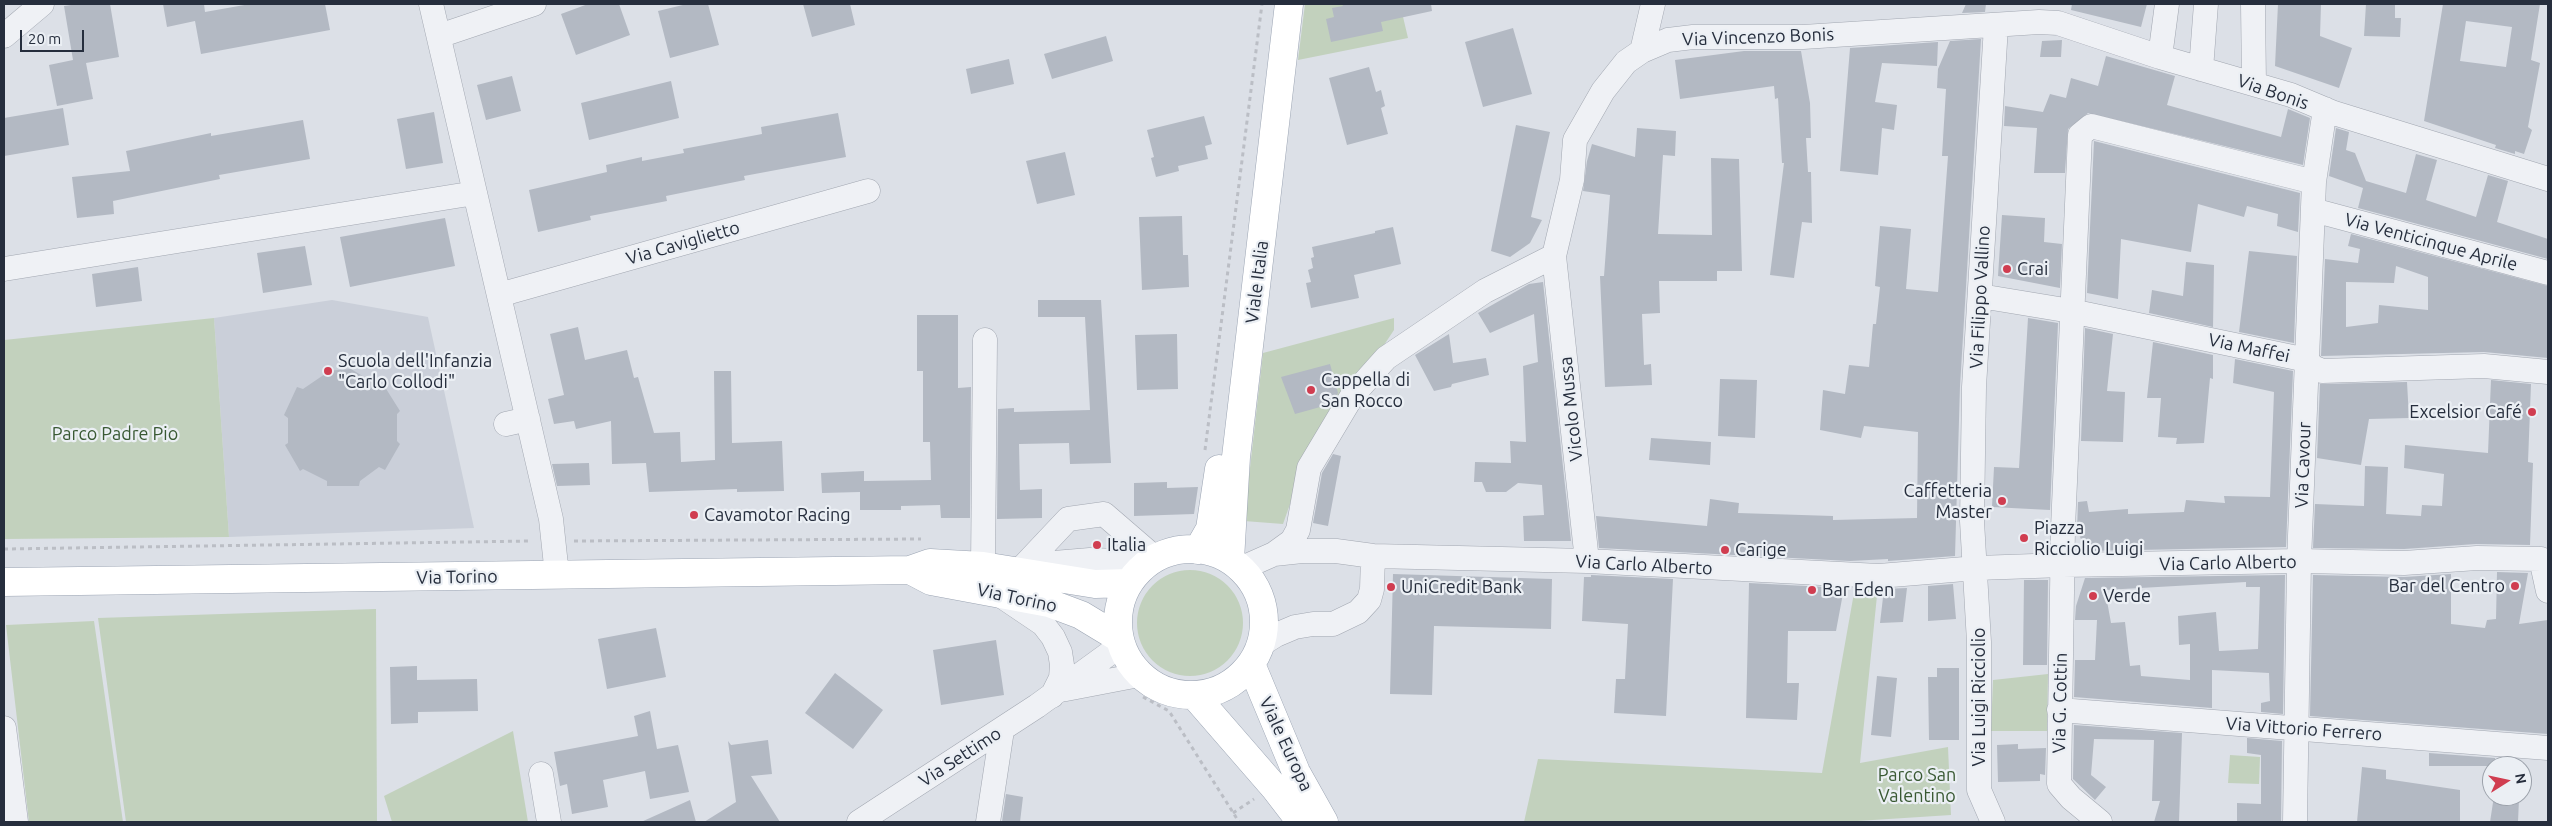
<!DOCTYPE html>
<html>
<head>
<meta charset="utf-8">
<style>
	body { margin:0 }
	#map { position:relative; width:2552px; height:826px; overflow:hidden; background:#dce0e7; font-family:Ubuntu,sans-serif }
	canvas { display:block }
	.frame { position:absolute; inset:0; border:5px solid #262e3d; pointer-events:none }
	.north { position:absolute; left:2482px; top:756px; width:50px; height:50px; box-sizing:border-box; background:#ebeff4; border:1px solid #9ca2ab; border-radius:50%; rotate:80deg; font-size:14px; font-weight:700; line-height:20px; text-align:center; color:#262e3d }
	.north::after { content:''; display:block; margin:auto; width:18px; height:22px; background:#d03d50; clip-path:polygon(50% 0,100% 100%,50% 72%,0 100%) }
	.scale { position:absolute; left:20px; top:30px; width:64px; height:22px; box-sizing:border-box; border:2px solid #262e3d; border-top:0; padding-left:6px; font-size:15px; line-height:18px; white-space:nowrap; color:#262e3d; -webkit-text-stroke:4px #ebeff4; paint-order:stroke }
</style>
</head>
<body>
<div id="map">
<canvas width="2552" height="826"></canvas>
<div class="frame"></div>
<div class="north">N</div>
<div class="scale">20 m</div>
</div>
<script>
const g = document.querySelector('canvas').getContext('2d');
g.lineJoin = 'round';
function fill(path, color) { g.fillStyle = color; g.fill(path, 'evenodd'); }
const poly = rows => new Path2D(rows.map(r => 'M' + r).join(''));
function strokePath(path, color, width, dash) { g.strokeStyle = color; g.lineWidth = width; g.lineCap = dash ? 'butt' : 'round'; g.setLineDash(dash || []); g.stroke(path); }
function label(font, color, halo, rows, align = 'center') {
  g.font = font + ' Ubuntu,sans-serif'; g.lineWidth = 4.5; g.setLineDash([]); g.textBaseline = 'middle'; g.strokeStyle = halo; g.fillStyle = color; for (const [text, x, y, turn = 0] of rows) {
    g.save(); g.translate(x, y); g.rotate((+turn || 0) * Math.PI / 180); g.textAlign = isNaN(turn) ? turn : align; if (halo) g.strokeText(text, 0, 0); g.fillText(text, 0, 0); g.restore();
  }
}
fill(poly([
	[332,300,428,317,474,528,229,537,214,318]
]), '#cacfd9');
fill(poly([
	[1305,4,1400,4,1408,38,1298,60],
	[214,318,229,537,4,539,4,340],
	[1394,318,1394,330,1356,387,1314,436,1283,524,1244,521,1263,353],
	'1137 623a53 53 0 1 1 106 0a53 53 0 1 1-106 0Z',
	[1857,576,1879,576,1860,763,1948,747,1951,815,1842,822,1524,822,1538,759,1822,773],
	[376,609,377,822,126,822,98,618],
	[94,621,123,822,29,822,6,625],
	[2048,674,2047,731,1991,731,1993,680],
	[513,731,528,822,392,822,384,796],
	[2230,755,2260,757,2259,784,2228,783]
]), '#c2d1bd');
fill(poly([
	[78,4,110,4,119,57,86,63,93,99,57,106,49,65,73,60,64,6],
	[163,4,204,4,205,12,250,4,325,4,330,30,201,54,195,21,167,27],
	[588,4,619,4,630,35,576,55,561,14],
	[687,4,708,4,719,45,670,58,658,11],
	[803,4,850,4,855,25,812,37],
	[1342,4,1431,4,1432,11,1381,22,1383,31,1331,42,1326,19,1334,17,1332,8,1343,6],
	[1966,4,1986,4,1985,12,1962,13],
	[2072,4,2147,4,2141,27,2071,10],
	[2278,4,2321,4,2320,36,2352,48,2339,88,2275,66],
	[2366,4,2395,4,2395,18,2401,18,2400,37,2364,36],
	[2443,4,2540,4,2531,60,2540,63,2528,127,2532,130,2524,154,2515,151,2515,154,2495,148,2496,145,2424,121],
	[2466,21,2512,27,2506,67,2460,61],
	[1513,28,1532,94,1483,107,1465,42],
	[1106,36,1113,61,1052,79,1044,54],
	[1981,39,1960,386,1955,556,1888,561,1888,559,1850,561,1599,548,1596,516,1707,526,1710,499,1739,503,1738,513,1833,516,1833,520,1917,518,1918,432,1864,426,1861,438,1820,430,1823,390,1845,394,1849,365,1869,367,1873,324,1876,324,1880,287,1875,286,1880,226,1911,229,1906,289,1938,292,1948,156,1942,156,1946,89,1937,88,1938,69,1950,41],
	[2062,40,2061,57,2040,57,2042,41],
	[1938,42,1937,66,1882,63,1875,102,1897,105,1894,130,1882,128,1878,175,1840,171,1850,48],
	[1744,51,1801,51,1810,103,1811,138,1806,138,1808,172,1811,172,1812,223,1802,222,1794,278,1770,275,1784,163,1782,163,1778,98,1775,99,1774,86,1680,99,1675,60],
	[2106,56,2175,76,2167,105,2281,137,2288,109,2310,118,2303,165,2088,113,2068,129,2065,173,2034,173,2037,128,2004,126,2005,106,2043,112,2050,94,2066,98,2071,78,2098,86],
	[1009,59,1014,84,971,94,966,69],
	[1369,67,1376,92,1381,90,1385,106,1381,108,1388,134,1347,145,1329,78],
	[512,76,521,111,486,120,477,85],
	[671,81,679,118,589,140,581,103],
	[63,108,69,145,4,156,4,118],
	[434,112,443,163,406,169,397,119],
	[838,113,846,157,744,176,745,180,666,196,667,201,590,216,591,220,538,232,529,190,607,172,606,165,642,157,642,161,684,153,683,149,762,134,761,127],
	[1204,116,1212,144,1205,146,1208,159,1178,166,1179,171,1156,177,1151,158,1154,157,1147,130],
	[303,120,310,159,219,175,220,179,113,201,114,214,77,218,72,177,130,171,126,151,211,133,211,136],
	[1516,125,1550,132,1531,217,1542,220,1530,243,1510,257,1491,251],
	[1637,128,1676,131,1675,156,1663,155,1658,234,1712,235,1711,158,1739,159,1742,271,1717,271,1717,281,1659,281,1660,313,1642,314,1644,365,1651,364,1652,385,1605,387,1600,276,1604,276,1610,195,1583,191,1587,161,1592,144,1635,157],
	[2336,128,2349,132,2346,150,2355,153,2366,181,2406,193,2416,154,2437,160,2426,200,2476,217,2488,175,2508,181,2497,222,2548,239,2548,259,2358,208,2363,188,2329,176],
	[2094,141,2300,193,2298,232,2277,226,2278,214,2247,206,2244,217,2198,204,2191,252,2121,239,2118,299,2087,293],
	[1065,152,1075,195,1037,204,1026,161],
	[2002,215,2045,218,2044,242,2062,244,2060,288,1998,276],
	[1182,216,1183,255,1188,255,1189,287,1142,290,1139,217],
	[445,218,455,266,350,287,340,237],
	[1393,227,1401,264,1354,275,1359,298,1311,308,1306,283,1311,282,1308,270,1313,268,1311,258,1314,257,1312,247,1375,233,1375,231],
	[2351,234,2548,286,2548,358,2484,352,2321,356,2325,259,2358,263,2360,249,2348,246],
	[2396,266,2428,277,2428,310,2379,305,2378,323,2346,327,2346,282,2394,283],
	[305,246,312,285,263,293,257,253],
	[2249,251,2297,256,2294,343,2239,332],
	[2186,262,2214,265,2213,327,2149,313,2152,290,2183,296],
	[138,267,142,301,96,307,92,274],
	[1543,282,1571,541,1524,541,1523,516,1544,515,1542,485,1518,483,1506,492,1486,492,1482,482,1474,482,1475,462,1511,463,1510,441,1526,442,1523,366,1538,362,1534,314,1490,333,1478,313,1529,284],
	[1038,300,1101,300,1111,463,1070,464,1069,443,1019,444,1020,490,1042,489,1042,518,997,519,998,409,1014,408,1014,412,1090,410,1085,317,1038,317],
	[917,315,958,315,958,388,971,387,970,518,941,518,940,505,901,506,901,510,860,510,860,492,822,493,821,473,864,471,864,481,931,480,930,442,923,442,923,371,917,371],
	[2028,318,2058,323,2050,510,1992,507,1994,467,2019,468],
	[578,327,585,360,627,350,634,378,638,377,654,433,680,432,681,462,715,460,714,371,731,371,732,443,782,441,784,491,737,492,737,489,649,492,646,463,612,464,611,421,576,429,574,421,554,424,548,399,564,395,550,334],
	[2085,328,2113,334,2107,391,2125,392,2123,442,2081,441],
	[1177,334,1178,389,1137,390,1135,335],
	[1449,334,1453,363,1486,358,1489,375,1452,384,1451,387,1434,391,1415,355],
	[2153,342,2213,355,2213,379,2210,378,2204,443,2176,444,2177,438,2158,437,2161,398,2147,398],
	[2235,359,2293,371,2286,547,2087,551,2077,531,2078,502,2087,501,2089,512,2128,509,2128,514,2184,512,2186,500,2225,503,2224,496,2270,497,2274,392,2233,383],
	[1330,364,1338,393,1331,404,1295,414,1281,377],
	[351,369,379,386,383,384,400,411,397,414,397,441,400,444,385,470,379,467,360,481,359,486,327,486,327,481,303,469,300,471,285,445,288,443,288,418,284,415,297,387,303,389,325,374,325,371],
	[1720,379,1757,380,1755,438,1718,436],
	[2491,380,2531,384,2528,462,2533,463,2530,545,2476,544,2404,549,2313,548,2315,504,2364,506,2365,466,2388,467,2386,514,2421,516,2422,505,2442,506,2444,474,2404,468,2405,445,2488,453],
	[2407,382,2409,418,2369,419,2361,465,2317,458,2320,384],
	[1651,438,1711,442,1710,465,1649,460],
	[1333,454,1341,456,1328,526,1313,523,1322,473],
	[589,463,590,485,557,486,552,464],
	[1167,482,1167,488,1198,487,1194,514,1134,516,1134,483],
	[2497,572,2528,573,2519,624,2548,620,2548,734,2310,716,2313,575,2404,577,2451,574,2451,624,2485,628,2487,620,2496,619],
	[1393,574,1552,579,1551,629,1434,626,1432,695,1390,694],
	[1591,575,1673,579,1666,716,1614,713,1616,679,1625,679,1628,624,1582,621,1584,577,1591,577],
	[2285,575,2283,714,2261,712,2261,703,2270,701,2269,673,2212,670,2212,708,2074,697,2075,660,2095,660,2097,620,2075,620,2076,606,2085,578],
	[2246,582,2246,587,2260,587,2258,649,2219,651,2216,612,2178,616,2179,645,2190,644,2190,680,2141,676,2140,665,2130,666,2125,622,2111,623,2105,590],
	[2024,580,2048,580,2047,665,2023,665],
	[1749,583,1844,588,1836,631,1788,631,1787,683,1799,683,1797,720,1746,718],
	[1953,584,1956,619,1928,621,1928,586],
	[1907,588,1903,622,1880,623,1884,589],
	[656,628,666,677,607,689,598,639],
	[996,640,1004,695,941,705,933,650],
	[417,666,417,680,477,679,478,711,418,712,418,723,391,724,390,667],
	[1937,668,1959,668,1959,740,1929,740,1928,677,1937,677],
	[835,673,883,710,853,749,805,713],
	[1877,676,1897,678,1891,737,1871,735],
	[650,711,657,749,678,745,689,792,650,799,645,771,603,780,608,807,572,814,567,784,560,786,554,752,638,736,634,716],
	[2074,725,2182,733,2179,822,2154,822,2160,801,2152,801,2154,740,2094,739,2091,775,2106,787,2095,800,2073,779],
	[2247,738,2282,741,2281,822,2237,822,2237,803,2261,804,2261,755,2247,753],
	[768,740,772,774,751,776,780,822,704,822,736,802,728,741,731,745],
	[2018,744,2018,749,2046,748,2045,775,2040,774,2040,781,1998,782,1997,745],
	[2429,753,2495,758,2495,766,2429,766],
	[2362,767,2386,770,2386,779,2460,790,2460,822,2357,822],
	[1006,794,1023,797,1020,822,1002,822],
	[2494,796,2519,799,2518,822,2490,822],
	[690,800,696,822,641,822]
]), '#b3b9c3');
const minor = poly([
	[431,4,551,519,557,575],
	[2253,4,2254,84],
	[4,36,42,4],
	[439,36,534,4],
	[1642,51,1653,4],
	[2160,57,2167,4],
	[2201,69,2206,4],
	[2313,210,2548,273],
	[1554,256,1587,561],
	[4,269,475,193],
	[499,295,868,191],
	[1980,296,2071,311,2307,360,2313,367,2322,371,2484,366,2548,372],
	[506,424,528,419],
	[1274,554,1292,541,1298,530,1309,468,1352,396,1386,358,1485,291,1554,256,1572,180,1575,140,1603,91,1626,62,1642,51,1668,40,1693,37,1803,37,2039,22,2058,23,2160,57,2291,95,2334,113,2548,179],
	[2541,559,2548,591],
	[983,566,985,340],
	[1240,569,1274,554,1302,551,1336,551,1373,556,1587,561,1879,576,1977,568,2063,565,2299,561,2404,563,2477,558,2541,559],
	[1023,570,1054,563,1090,560,1150,562],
	[1019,571,1068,519,1104,514,1155,558],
	[1000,595,1043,624,1053,637,1060,652,1062,665,1061,678,1052,696],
	[1260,645,1276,635,1295,627,1313,624,1333,624,1358,612,1369,600,1372,589,1373,556],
	[1066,689,1139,675],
	[2059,710,2548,748],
	[4,728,16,822],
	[541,774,549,822],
	[859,822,1037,706,1121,645],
	[988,822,1002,730],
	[1993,822,1979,790,1979,642,1972,521,1974,387,1996,26],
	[2100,822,2071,798,2059,784,2063,528,2080,135,2091,126,2314,182],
	[2295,822,2299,561,2314,182,2325,109]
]);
const major = poly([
	'1118 622a73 73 0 1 1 146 0a73 73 0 1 1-146 0Z',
	[1198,550,1210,529,1219,469],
	[1230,560,1236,457,1289,4],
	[910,570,931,581,1049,603,1081,615,1119,638],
	[4,582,910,570,930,563,983,566,1095,584,1129,583],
	[1251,664,1296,772,1324,822],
	[1195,696,1274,787,1301,822]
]);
strokePath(minor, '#a2a7b1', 25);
strokePath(major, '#9ba4b3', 29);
strokePath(poly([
	[1205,450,1262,4],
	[574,541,921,539],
	[4,549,531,541],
	[1143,697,1169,711,1239,822],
	[1233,813,1254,799]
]), '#bbbec5', 3, [4, 4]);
strokePath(minor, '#eff1f5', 24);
strokePath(major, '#fff', 28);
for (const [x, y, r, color] of [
	[2007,269,5,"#d03d50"],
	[328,371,5,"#d03d50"],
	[1311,390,5,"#d03d50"],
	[2532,412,5,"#d03d50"],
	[2002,501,5,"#d03d50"],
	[694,515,5,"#d03d50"],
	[2024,538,5,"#d03d50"],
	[1097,545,5,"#d03d50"],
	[1725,550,5,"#d03d50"],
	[2515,586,5,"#d03d50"],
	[1391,587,5,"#d03d50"],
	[1812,590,5,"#d03d50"],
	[2093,596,5,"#d03d50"]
]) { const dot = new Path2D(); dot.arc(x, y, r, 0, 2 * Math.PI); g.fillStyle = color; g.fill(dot); strokePath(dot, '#ebeff4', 2); }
label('18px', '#262e3d', '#ebeff4', [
	["Via Vincenzo Bonis",1758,37,-2],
	["Via Bonis",2273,92,19],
	["Via Venticinque Aprile",2431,242,15],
	["Via Caviglietto",683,243,-16],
	["Viale Italia",1257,282,-83],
	["Via Filippo Vallino",1980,297,-87],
	["Via Maffei",2249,348,12],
	["Vicolo Mussa",1571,409,-96],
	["Via Cavour",2303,465,-88],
	["Via Carlo Alberto",2228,563,-1],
	["Via Carlo Alberto",1644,565,3],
	["Via Torino",457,577,-1],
	["Via Torino",1017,598,12],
	["Via Luigi Ricciolio",1979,697,-90],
	["Via G. Cottin",2060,703,-89],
	["Via Vittorio Ferrero",2304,729,4],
	["Viale Europa",1286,744,65],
	["Via Settimo",960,757,-33]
]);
label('18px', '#262e3d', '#ebeff4', [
	["Crai",2017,269],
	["Scuola dell'Infanzia",338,361],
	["\"Carlo Collodi\"",338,382],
	["Cappella di",1321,380],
	["San Rocco",1321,401],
	["Excelsior Café",2522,412,"right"],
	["Caffetteria",1992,491,"right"],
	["Master",1992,512,"right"],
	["Cavamotor Racing",704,515],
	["Piazza",2034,528],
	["Ricciolio Luigi",2034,549],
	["Italia",1107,545],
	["Carige",1735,550],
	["Bar del Centro",2505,586,"right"],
	["UniCredit Bank",1401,587],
	["Bar Eden",1822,590],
	["Verde",2103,596]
], 'left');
label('18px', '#395933', '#ebeff4', [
	["Parco Padre Pio",115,434],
	["Parco San",1917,775],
	["Valentino",1917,796]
]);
</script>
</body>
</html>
